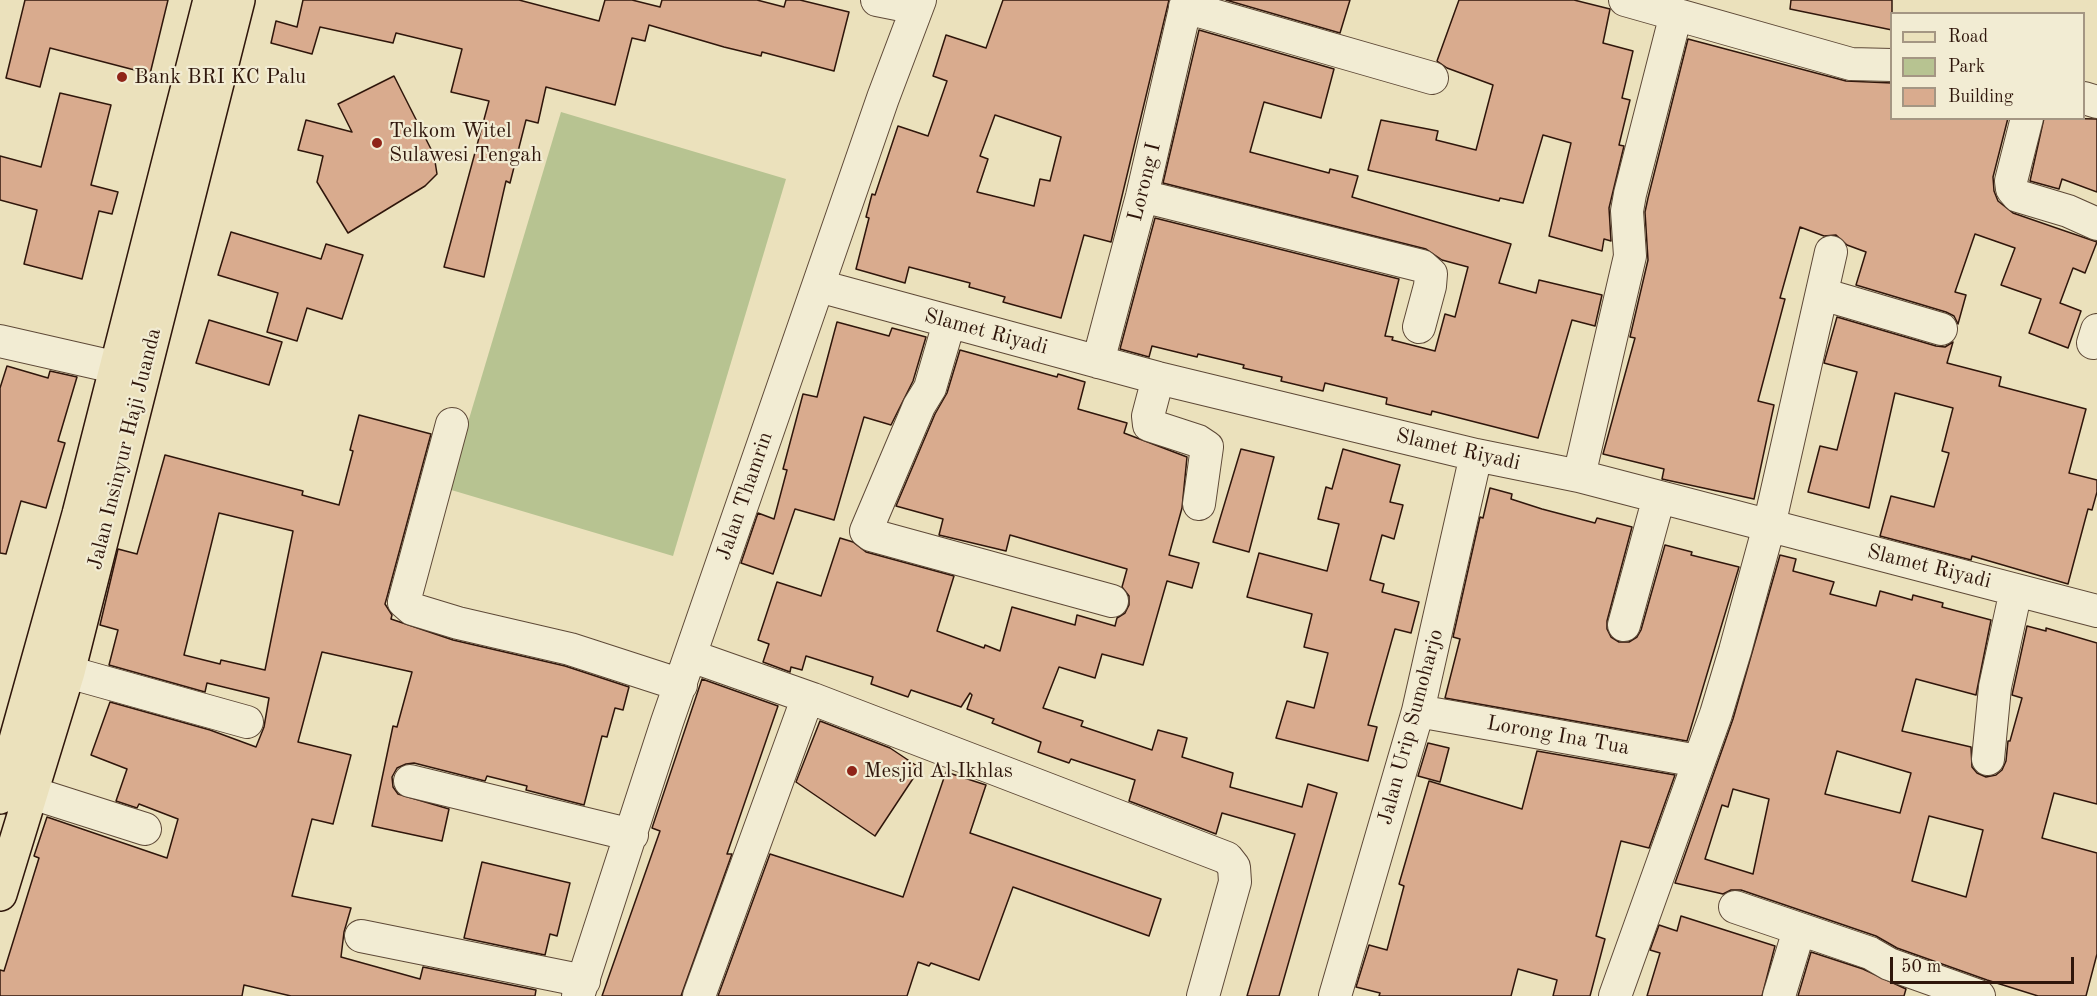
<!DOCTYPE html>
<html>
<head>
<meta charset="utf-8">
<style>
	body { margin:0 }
	#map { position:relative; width:2097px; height:996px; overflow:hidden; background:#ebe1bc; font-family:"Old Standard TT",serif }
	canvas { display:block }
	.legend { position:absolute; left:1890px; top:12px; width:195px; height:108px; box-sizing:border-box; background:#f2ecd3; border:2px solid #a49683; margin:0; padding:8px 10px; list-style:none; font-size:18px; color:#2f160b }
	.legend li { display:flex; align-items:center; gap:12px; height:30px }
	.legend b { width:30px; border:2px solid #a49683 }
	.scale { position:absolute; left:1890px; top:957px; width:184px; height:27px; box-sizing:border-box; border:3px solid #2f160b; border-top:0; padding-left:8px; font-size:18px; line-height:21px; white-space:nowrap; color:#2f160b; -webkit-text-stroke:4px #f2ecd3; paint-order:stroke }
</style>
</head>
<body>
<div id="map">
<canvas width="2097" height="996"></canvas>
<ul class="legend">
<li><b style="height:8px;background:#ebe1bc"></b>Road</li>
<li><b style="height:16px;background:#b7c391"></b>Park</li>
<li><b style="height:16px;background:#d9ab8e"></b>Building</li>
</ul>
<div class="scale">50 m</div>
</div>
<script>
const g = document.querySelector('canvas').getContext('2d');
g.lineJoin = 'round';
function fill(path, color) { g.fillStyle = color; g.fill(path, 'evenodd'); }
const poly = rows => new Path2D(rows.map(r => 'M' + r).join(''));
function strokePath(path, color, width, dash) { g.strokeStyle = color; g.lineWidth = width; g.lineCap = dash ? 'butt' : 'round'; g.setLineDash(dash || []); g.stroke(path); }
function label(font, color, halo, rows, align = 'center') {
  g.font = font + ' "Old Standard TT",serif'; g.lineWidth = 4.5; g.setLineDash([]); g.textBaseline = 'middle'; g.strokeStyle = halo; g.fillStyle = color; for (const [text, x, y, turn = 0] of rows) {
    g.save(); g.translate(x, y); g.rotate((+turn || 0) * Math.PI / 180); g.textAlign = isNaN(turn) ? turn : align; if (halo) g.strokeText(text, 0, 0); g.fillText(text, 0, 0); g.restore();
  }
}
fill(poly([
	[561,112,786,179,673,556,448,489]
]), '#b7c391');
const building = poly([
	[25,0,168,0,150,74,50,48,40,87,6,78,25,0],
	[303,0,519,0,599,21,605,0,632,0,660,7,662,0,757,0,784,7,786,0,800,0,849,12,834,71,762,52,761,56,724,47,649,25,645,41,632,38,615,105,546,87,538,123,526,120,510,183,506,181,484,277,444,267,489,101,451,92,462,49,396,33,393,43,320,27,312,54,271,43,276,21,297,27,303,0],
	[1003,0,1169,0,1111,242,1084,235,1061,318,1003,302,1005,297,969,287,970,283,909,267,905,283,856,269,869,218,866,217,872,194,875,195,898,126,928,136,947,81,933,76,946,35,986,48,1003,0],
	[995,115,1061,137,1050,181,1040,179,1034,206,977,192,988,159,980,156,995,115],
	[1226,0,1350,0,1340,33,1226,0],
	[1459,0,1574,0,1610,9,1603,43,1633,51,1622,98,1630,100,1619,145,1624,146,1609,208,1611,241,1604,239,1602,251,1549,236,1571,143,1543,135,1523,203,1500,198,1499,201,1368,170,1381,120,1438,131,1436,140,1476,150,1493,85,1447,68,1437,61,1459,0],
	[1791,0,1892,0,1892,30,1790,9,1791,0],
	[1199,30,1334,69,1321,118,1264,102,1250,152,1329,173,1330,169,1358,176,1352,197,1511,244,1499,283,1536,293,1539,280,1602,295,1595,326,1572,320,1538,438,1432,411,1431,415,1386,404,1387,398,1325,383,1323,391,1281,381,1282,377,1243,368,1244,365,1198,354,1197,357,1152,346,1149,357,1120,349,1155,218,1399,279,1385,336,1393,337,1392,340,1435,351,1445,314,1455,317,1468,267,1442,260,1426,249,1163,183,1199,30],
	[1688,39,1846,81,1892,83,1892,118,2008,118,1993,177,1994,191,1998,201,2013,213,2097,242,2085,273,2073,268,2060,303,2081,311,2068,348,2029,333,2041,299,2001,285,2015,248,1975,234,1955,292,1966,295,1958,324,1954,316,1946,312,1856,285,1866,252,1847,245,1836,235,1824,236,1800,227,1780,298,1785,299,1758,401,1774,405,1754,499,1662,479,1664,469,1603,454,1635,338,1630,337,1648,260,1645,212,1648,198,1688,39],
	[394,76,434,155,437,174,425,186,348,233,317,182,323,156,298,150,306,120,352,132,338,104,394,76],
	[60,93,111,105,91,185,118,192,112,214,99,211,82,279,24,264,37,210,0,200,0,156,41,167,60,93],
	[2044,118,2097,119,2097,192,2062,179,2059,189,2030,181,2044,118],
	[231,232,321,259,326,244,363,255,342,319,307,308,297,341,267,332,278,293,218,275,231,232],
	[1837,317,1936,346,1945,347,1953,342,1947,363,2001,377,1999,386,2086,409,2069,473,2097,480,2097,492,2092,510,2088,509,2068,584,1972,556,1971,560,1880,536,1891,496,1934,507,1949,453,1942,451,1953,408,1895,393,1869,508,1808,492,1820,446,1837,450,1857,372,1824,363,1837,317],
	[209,320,282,342,269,385,196,363,209,320],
	[837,322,889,336,892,328,926,337,913,381,891,425,864,417,834,520,795,509,773,574,741,563,758,513,774,519,787,470,783,469,803,394,817,397,837,322],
	[960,350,1057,377,1058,374,1085,382,1078,409,1127,423,1124,433,1187,457,1182,508,1169,555,1199,563,1192,588,1167,581,1143,665,1102,654,1095,678,1059,667,1043,708,1083,721,1081,726,1152,750,1158,730,1187,738,1182,757,1233,773,1230,787,1302,807,1308,784,1337,793,1279,996,1247,996,1295,834,1222,813,1216,834,1129,801,1135,780,1071,759,1069,763,1038,752,1041,742,992,723,994,719,967,709,972,695,970,693,961,707,911,690,908,697,871,684,873,677,806,656,802,670,791,667,790,672,763,662,769,644,758,640,777,582,821,596,840,538,853,542,866,552,954,576,937,631,984,648,985,645,1000,651,1012,607,1075,625,1077,615,1115,626,1117,618,1125,613,1129,605,1129,596,1122,587,1127,569,1010,535,1006,551,939,535,943,519,896,506,935,414,947,393,960,350],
	[7,366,48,378,50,371,77,377,58,441,65,443,46,508,21,501,6,554,0,553,0,388,7,366],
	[359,415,431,434,387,597,385,604,392,615,391,619,453,640,565,666,629,687,623,710,615,708,607,737,602,736,584,805,526,790,527,786,487,776,485,781,414,763,406,764,397,768,392,777,393,787,398,794,449,809,442,841,372,826,393,726,397,727,412,672,322,652,298,742,351,755,333,824,312,819,292,896,351,908,344,932,341,957,420,979,423,967,536,990,535,996,291,996,244,985,242,996,0,996,0,970,4,971,39,858,34,856,47,817,167,858,178,819,139,804,137,808,116,801,127,769,91,755,110,702,210,730,256,747,264,727,269,698,207,683,205,692,109,665,118,630,100,625,118,549,137,554,165,455,303,491,302,495,339,505,353,451,350,450,359,415],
	[219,513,293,531,265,670,221,660,220,664,184,655,219,513],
	[1241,449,1274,457,1249,552,1213,542,1241,449],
	[1343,449,1400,465,1390,502,1403,505,1394,539,1382,535,1370,580,1384,584,1382,592,1419,602,1411,633,1395,629,1368,725,1377,727,1368,761,1276,738,1287,701,1314,708,1328,653,1304,647,1312,614,1247,597,1259,553,1327,571,1339,524,1318,519,1326,487,1332,489,1343,449],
	[1490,488,1512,494,1511,499,1542,509,1595,523,1597,518,1632,527,1607,621,1607,629,1611,637,1619,642,1629,642,1637,637,1641,630,1665,545,1692,552,1691,555,1739,567,1687,741,1445,698,1460,639,1453,637,1480,517,1483,518,1490,488],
	[1780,555,1796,559,1793,571,1834,582,1830,594,1876,606,1880,591,1912,600,1913,595,1943,603,1942,607,1991,620,1976,695,1916,679,1902,731,1971,747,1972,767,1977,773,1986,777,1996,775,2002,770,2006,761,2008,741,2010,741,2022,698,2012,695,2027,626,2046,631,2046,628,2097,643,2097,804,2054,793,2042,838,2097,853,2097,954,2086,996,2038,996,1987,980,1897,948,1876,936,1741,890,1731,890,1723,894,1675,883,1733,719,1780,555],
	[1837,751,1911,773,1900,813,1825,794,1837,751],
	[1733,789,1769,799,1753,874,1705,859,1722,805,1728,807,1733,789],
	[1929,816,1983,830,1966,897,1912,881,1929,816],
	[702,679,778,706,727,854,732,854,681,996,602,996,660,831,652,828,702,679],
	[820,721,890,748,920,768,875,836,796,782,820,721],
	[1428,743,1449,748,1440,782,1418,776,1428,743],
	[1537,751,1675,775,1649,848,1621,841,1596,936,1605,939,1590,996,1553,996,1557,980,1518,969,1511,996,1379,996,1380,993,1356,987,1369,945,1387,950,1404,886,1399,884,1429,781,1522,809,1537,751],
	[946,772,986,785,970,833,1161,899,1149,936,1013,887,979,980,931,963,929,966,918,962,907,996,718,996,770,854,903,897,946,772],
	[482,862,570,883,557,936,550,934,545,955,464,938,482,862],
	[1681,916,1775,946,1762,996,1647,996,1660,953,1650,950,1659,925,1677,931,1681,916],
	[1811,952,1863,969,1906,989,1904,996,1798,996,1811,952]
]);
fill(building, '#d9ab8e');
strokePath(building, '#2f160b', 1.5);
const minor = poly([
	[877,0,917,8],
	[1625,0,1851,64,1892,65],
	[1185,7,1432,78],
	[2084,98,2097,102],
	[2027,118,2011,181,2012,189,2018,196,2068,211,2097,224],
	[1142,196,1422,266,1431,274,1430,286,1419,327],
	[819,286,1158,378,1476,455,1579,476,2097,611],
	[1822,294,1941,329],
	[949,323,930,388,919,406,866,531,871,535,1112,601],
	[0,341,114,367],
	[2093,343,2097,330],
	[1098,362,1142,196,1187,0],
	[1158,378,1148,416,1149,425,1198,441,1207,447,1199,504],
	[452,424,404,602,412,609,458,623,570,649,681,685],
	[1579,476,1630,256,1627,211,1630,194,1676,14],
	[1624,625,1659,497],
	[691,656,813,699],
	[68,672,247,722],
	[1418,711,1698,761],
	[1988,759,1995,687,2016,590],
	[410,781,632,835],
	[29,792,145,829],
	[1735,907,1870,953,1889,964,1979,996],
	[361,936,584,981],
	[578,996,667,722,883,98,920,0],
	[699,996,806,702,813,699,1227,858,1234,867,1235,882,1203,996],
	[1335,996,1418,711,1476,455],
	[1615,996,1716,714,1735,651,1769,526,1831,252],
	[1779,996,1799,930]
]);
const major = poly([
	[0,797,79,514,210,0],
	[0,894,68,672,238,0]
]);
strokePath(minor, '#5e4937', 34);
strokePath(major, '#2f160b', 36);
strokePath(minor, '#f2ecd3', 32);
strokePath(major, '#ebe1bc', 33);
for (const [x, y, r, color] of [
	[122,77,6,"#8f2418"],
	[377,143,6,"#8f2418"],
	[852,771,6,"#8f2418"]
]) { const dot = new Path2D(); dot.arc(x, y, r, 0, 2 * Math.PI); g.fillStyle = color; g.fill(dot); strokePath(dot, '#f2ecd3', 2); }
label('21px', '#2f160b', '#f2ecd3', [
	["Bank BRI KC Palu",134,77],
	["Telkom Witel",389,131],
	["Sulawesi Tengah",389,155],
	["Mesjid Al Ikhlas",864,771]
], 'left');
label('21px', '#2f160b', '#f2ecd3', [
	["Lorong I",1145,182,-76],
	["Slamet Riyadi",986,332,15],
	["Jalan Insinyur Haji Juanda",125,449,-76],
	["Slamet Riyadi",1458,450,13],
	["Jalan Thamrin",745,496,-71],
	["Slamet Riyadi",1929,567,14],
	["Jalan Urip Sumoharjo",1411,727,-75],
	["Lorong Ina Tua",1558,736,10]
]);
</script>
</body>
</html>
